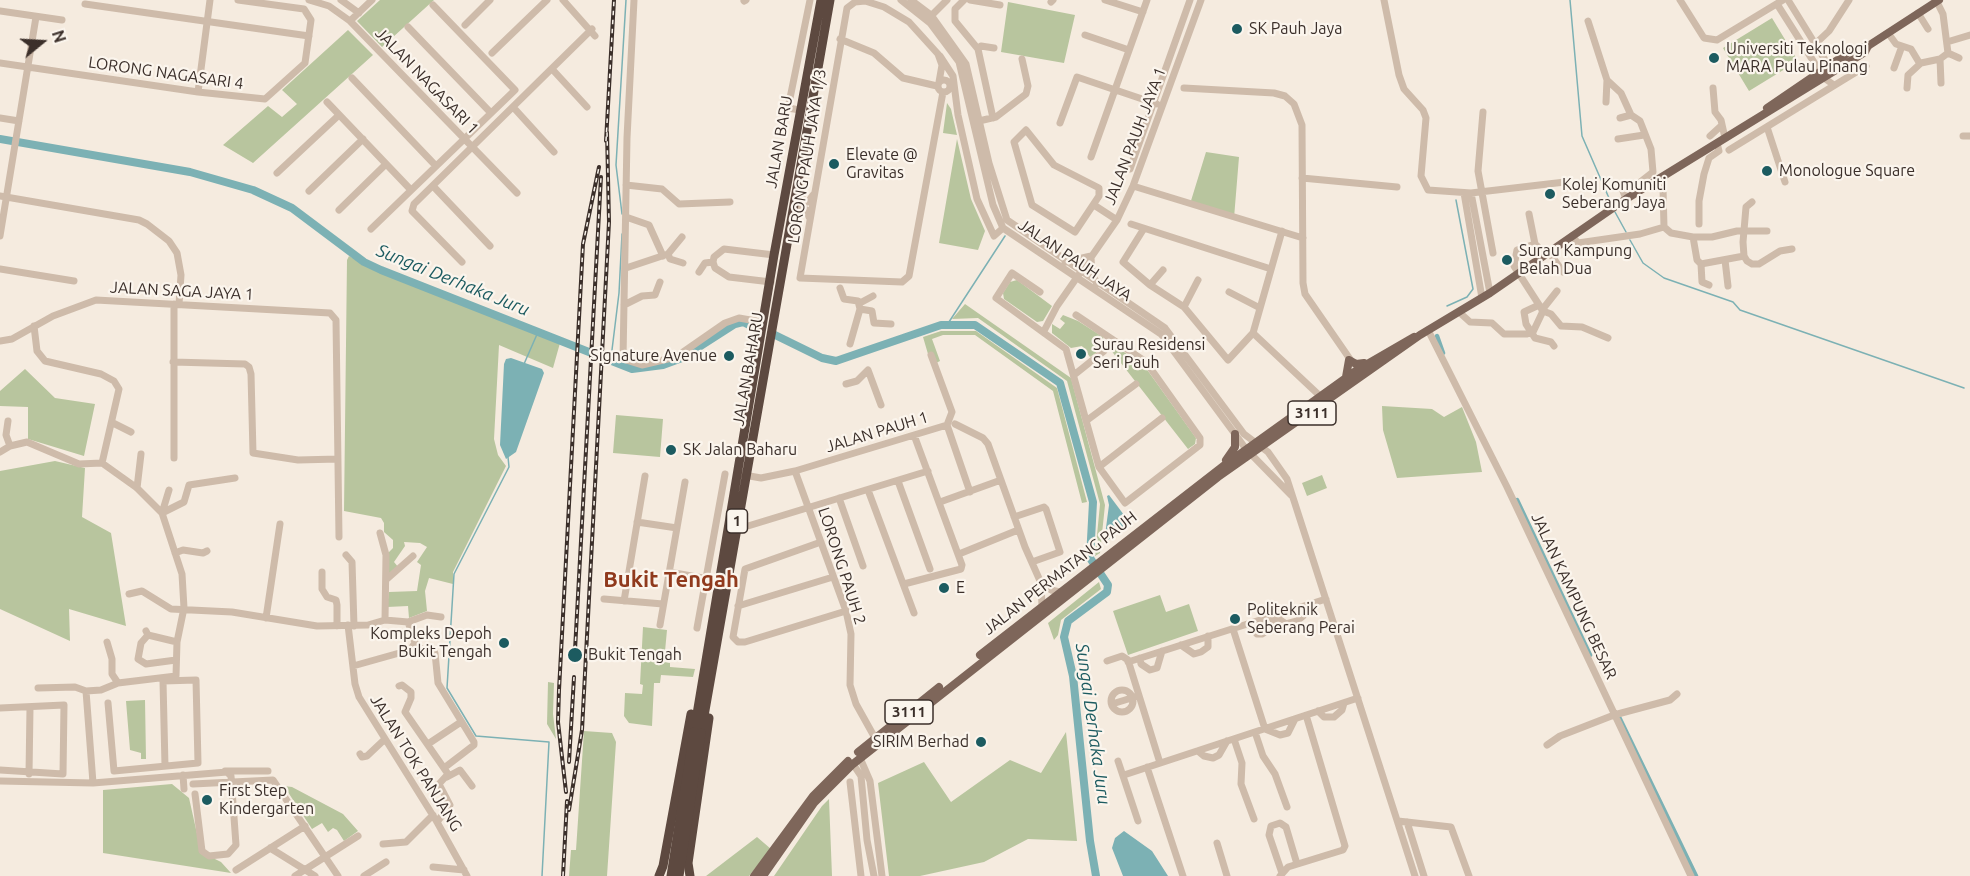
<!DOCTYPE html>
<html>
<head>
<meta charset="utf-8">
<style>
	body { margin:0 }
	#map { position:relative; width:1970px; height:876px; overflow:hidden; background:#f5ebdf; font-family:Ubuntu,sans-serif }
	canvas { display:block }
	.north { position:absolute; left:12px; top:12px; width:60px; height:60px; -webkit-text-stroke:4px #fbf5ed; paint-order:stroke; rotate:72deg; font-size:16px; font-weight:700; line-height:24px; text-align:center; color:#3b2f2a }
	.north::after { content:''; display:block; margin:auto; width:21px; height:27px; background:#3b2f2a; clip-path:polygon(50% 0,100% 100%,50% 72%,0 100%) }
</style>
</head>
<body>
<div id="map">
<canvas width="1970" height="876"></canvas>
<div class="north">N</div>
</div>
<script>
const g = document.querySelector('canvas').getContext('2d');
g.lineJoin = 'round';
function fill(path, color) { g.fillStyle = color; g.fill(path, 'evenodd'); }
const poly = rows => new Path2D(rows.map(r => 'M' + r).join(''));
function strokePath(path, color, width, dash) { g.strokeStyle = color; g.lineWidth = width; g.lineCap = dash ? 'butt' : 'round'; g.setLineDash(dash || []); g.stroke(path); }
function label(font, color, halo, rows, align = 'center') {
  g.font = font + ' Ubuntu,sans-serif'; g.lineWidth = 4.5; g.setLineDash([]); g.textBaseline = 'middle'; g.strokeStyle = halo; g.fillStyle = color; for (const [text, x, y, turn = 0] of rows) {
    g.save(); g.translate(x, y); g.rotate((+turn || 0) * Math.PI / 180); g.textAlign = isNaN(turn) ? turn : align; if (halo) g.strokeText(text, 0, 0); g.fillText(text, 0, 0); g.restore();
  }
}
fill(poly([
	[380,0,434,0,382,47,357,21],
	[1008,2,1075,15,1064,63,1001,52],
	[1772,18,1798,61,1749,91,1723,48],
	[348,30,373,55,253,163,223,145,268,106,282,117,297,104,282,90],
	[947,103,951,109,957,135,943,133],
	[957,139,971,199,985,231,978,250,939,243],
	[1206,152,1239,157,1234,218,1190,204],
	[349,256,365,265,560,343,553,368,499,345,494,439,498,455,506,466,453,572,453,584,429,578,425,591,427,611,409,618,408,606,387,607,389,592,417,591,421,565,417,562,427,547,420,543,404,542,405,546,394,562,399,568,389,575,388,553,393,548,393,540,384,532,384,523,381,518,344,511,347,260],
	[1017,280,1052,306,1043,321,1037,322,1004,299,1003,293,1010,282],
	[965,304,1071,378,1105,505,1100,553,1095,556,1100,504,1067,381,978,318,952,319],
	[1063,315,1078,321,1103,337,1104,343,1100,350,1090,357,1082,346,1071,348,1052,333,1052,324,1060,329,1065,323,1060,319],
	[941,331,976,331,1057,388,1087,502,1082,503,1053,391,975,335,943,335,932,339,940,361,936,363,928,354,923,337],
	[1116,347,1143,364,1196,438,1195,444,1188,449,1110,349],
	[25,369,55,398,95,404,84,456,28,439,28,407,0,406,0,391],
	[1382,406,1432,409,1444,417,1462,407,1476,442,1482,472,1397,478,1383,430],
	[616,415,663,419,660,457,613,453],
	[55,461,85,468,82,517,111,533,126,626,69,609,70,641,0,609,0,471],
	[1322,475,1327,488,1307,496,1302,483],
	[1099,582,1101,589,1061,620,1058,635,1054,640,1048,623],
	[1160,595,1166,612,1189,604,1198,631,1128,655,1113,611],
	[643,627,667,630,664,662,670,663,670,667,695,669,693,677,661,675,660,683,654,683,652,726,629,723,624,716,625,693,642,694,643,685,640,684],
	[548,682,554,683,553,714,556,739,547,724],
	[145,700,146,759,141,759,141,753,130,750,126,701],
	[584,731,612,733,616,742,607,876,569,876,571,850,576,850],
	[1066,732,1077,841,1028,839,984,862,920,876,889,876,878,783,924,762,951,802,1010,760,1041,773],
	[172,784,189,798,200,847,205,854,221,862,231,873,103,853,103,790],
	[284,786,292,787,343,814,358,831,344,841,337,830,333,828,328,832,322,823,312,829],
	[829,799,832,876,774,876,822,806],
	[757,837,771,849,749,876,706,876]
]), '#b8c59e');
fill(poly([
	[511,358,542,369,544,373,516,452,506,459,500,445,504,364,506,359],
	[1109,495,1130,523,1104,543,1109,505,1107,496],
	[1124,831,1152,851,1168,876,1123,876,1112,848,1115,838]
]), '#7cb1b4');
strokePath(poly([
	[1570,0,1582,136,1612,205],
	[1615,212,1626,232],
	[622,214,616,165,626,0],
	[1630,240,1643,263,1664,278,1733,302,1740,310,1964,388],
	[1447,306,1467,297,1473,289,1456,200],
	[947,325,1005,236],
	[611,358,619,293,622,234],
	[524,364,538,332],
	[508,457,509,467,454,574,447,688,476,736,549,742,542,876]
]), '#7cb1b4', 1.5);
strokePath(poly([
	[1437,336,1443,353],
	[1517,500,1590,655],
	[1619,717,1696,876]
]), '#7cb1b4', 4.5);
strokePath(poly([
	[0,139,190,172,253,190,292,208,364,262,381,270,632,369,663,365,682,358,735,324,743,322,757,329],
	[773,334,822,358,836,361,941,325,975,325,1060,383,1093,502,1090,558,1108,585,1107,592,1068,621,1064,637,1073,676,1090,841,1096,876]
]), '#7cb1b4', 8);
strokePath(poly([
	[309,0,329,6,350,21,517,193],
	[341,0,359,13],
	[563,0,595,36],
	[634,0,627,138,623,359,642,365,676,357,725,323,739,318,756,321],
	[901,0,930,23,959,62,993,205,1003,228,1161,334,1246,449,1291,495],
	[911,0,931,15,966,64,989,163,1007,220,1165,328,1244,434,1268,452,1287,479,1415,876],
	[964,0,955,9,955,21,978,49,993,118],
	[970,0,1000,5],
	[1105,0,1143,12],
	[1384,0,1399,75,1404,89,1423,110,1426,118,1421,176,1428,190,1471,193,1565,182],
	[1680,0,1704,38,1717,40,1783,0],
	[1788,0,1830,68],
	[744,1,746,0],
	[1051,2,1053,0],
	[1937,2,1943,14,1948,53],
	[85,4,309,36],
	[1777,4,1824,78,1834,85],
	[0,11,62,20],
	[1918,13,1928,29],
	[929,18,947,0],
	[350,21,372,0],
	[1588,21,1607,80,1621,93,1631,115,1640,121,1651,149,1653,172,1639,183],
	[465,25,490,0],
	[408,27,491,113],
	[1888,33,1896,44,1911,49,1920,64],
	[1085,35,1129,50],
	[840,39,874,53,903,78,937,86],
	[1947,42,1970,35],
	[1813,46,1829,31,1849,0],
	[978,49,981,46,994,48],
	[492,53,547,0],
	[1948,53,1959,58],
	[940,56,953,76,958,115,977,199,994,236,1003,228],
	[1940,59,1941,83],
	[0,63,198,92,265,99,305,63,311,20,304,9,238,0],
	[1894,68,1902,46],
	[552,69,587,107],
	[352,78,436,166],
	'938 86a6 6 0 1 1 12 0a6 6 0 1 1-12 0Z',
	[939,82,942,65,938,54,909,22,884,7,865,1,855,2,847,8,800,278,902,282,909,276,943,92],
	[1184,88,1274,93,1285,96,1294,104,1302,125,1303,283,1305,294,1352,362],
	[1713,88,1715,112,1721,120,1725,138],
	[1907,88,1908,75,1921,63,1940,59,1948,53],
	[198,92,210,0],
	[327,102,411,190],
	[1606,102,1607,80],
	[513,107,554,152],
	[800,110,788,108,810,0],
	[1483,112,1478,171,1493,253],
	[0,118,19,121],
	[1620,118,1631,115],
	[979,121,996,117,1026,94,1028,86,1022,59],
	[1060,123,1077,77,1157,104],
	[1767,127,1785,182],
	[1026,130,1054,165,1099,188,1099,196,1075,232,1032,205,1014,142,1026,130],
	[1710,136,1722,125],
	[1963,136,1970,136],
	[1618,139,1644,135],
	[1729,150,1866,66],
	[1091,157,1147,0],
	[1130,169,1190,0],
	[277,173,339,115],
	[1302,178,1397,187],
	[1657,180,1663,188,1664,227],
	[799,184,803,202,808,202,813,195],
	[626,185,662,189,679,204,730,202],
	[433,186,490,246],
	[1133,186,1303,238],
	[309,191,363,139],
	[1464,193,1482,298],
	[1471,193,1490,293],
	[0,196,139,220,147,224,169,241,177,253,181,275,179,304],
	[1626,199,1623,191,1638,183,1642,185],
	[1752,202,1746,207,1743,242,1744,256,1747,261,1752,264,1759,264,1780,251,1792,249],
	[1094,205,1117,220],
	[339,210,386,164],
	[1529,214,1535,244,1546,254],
	[626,217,649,225,663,256],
	[794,220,801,208,807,210,809,217],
	[1131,224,1271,269],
	[1699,224,1699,201,1704,174,1709,158,1719,151,1717,143],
	[1664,227,1671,233,1693,237,1697,260,1701,264,1744,256],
	[371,229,515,90,433,5],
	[1143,230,1123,262,1150,285,1184,307,1228,360,1253,333,1282,231],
	[0,236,36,17],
	[1572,236,1578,243,1640,234,1664,227],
	[1693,237,1712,237,1737,231,1767,231],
	[1535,244,1517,250,1514,266,1543,311,1551,314,1561,326,1582,327,1608,338],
	[1549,252,1563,272],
	[668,254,670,259,683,263],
	[1091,258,1092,273,1097,284],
	[1725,260,1728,286],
	[462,262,412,211,414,204,592,29],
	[713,262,714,257,724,249,774,255],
	[713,262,715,268,729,277,771,282],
	[1065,262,1091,256],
	[1701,264,1702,282,1709,285],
	[626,268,668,254,682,237],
	[0,269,74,281],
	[699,272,705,263,713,262],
	[1150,285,1163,270],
	[840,288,844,299,858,301,860,309,872,311,874,323,891,324],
	[1040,292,1012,273,996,298,1066,349,1099,467,1125,503,1200,445,1200,438,1146,362,1076,315],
	[1229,292,1260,308],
	[860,303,873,296],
	[174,304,174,458],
	[624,305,642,296,655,295,660,282],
	[1539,305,1524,312,1526,324,1535,338,1551,342,1554,346],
	[1184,307,1198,280],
	[1542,310,1557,291],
	[1459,312,1470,322,1492,323,1504,334,1527,334,1533,332,1543,311],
	[34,326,37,351,45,361,101,374,114,381,119,389,102,463],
	[1428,330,1507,487,1691,876],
	[1044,331,1057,306,1117,220,1133,186,1201,0],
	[1253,333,1320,396],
	[0,341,12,339,53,316,96,300,330,313,336,320,339,537],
	[850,344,860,309],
	[931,355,952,412,947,425],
	[173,362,245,364,249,367,251,374,253,453,298,460,338,459],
	[1074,375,1104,351,1111,339],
	[846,384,857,381,868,370,881,405],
	[8,421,6,435,10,446],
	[1086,421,1136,384],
	[113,423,131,432],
	[955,424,983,438,988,444,1025,547,1041,583,1042,606],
	[947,425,970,492],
	[0,452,10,446,27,442,79,464,102,463,137,488,162,513,182,574,184,608,177,642,176,676,118,683,101,690,86,691,75,687,38,688],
	[1099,467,1162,418],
	[795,471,846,611,851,634,850,685,856,704,875,738],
	[744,475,761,478,795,471,947,425],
	[898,481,930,569],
	[137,488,141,454],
	[868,490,914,613],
	[839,498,863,566],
	[940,502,1001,480],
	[162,513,184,502,189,485,235,478],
	[162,513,169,490],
	[1014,517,1044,507,1046,509,1060,552,1032,562],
	[637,522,677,528],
	[748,526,928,471],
	[380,533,386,555,385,620],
	[821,542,745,569,733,637,738,642,745,642,846,611],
	[175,553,183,550,203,553,207,551],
	[959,554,1018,530],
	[346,555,352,562,354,626],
	[322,572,322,589,327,597,336,600,337,605,337,626],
	[669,572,720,581],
	[387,579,413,556],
	[1041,583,1051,590,1060,592],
	[904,584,961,569,962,565,914,435],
	[129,594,142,591,171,609,232,612,317,626,368,625,385,620,408,622,427,615,441,617],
	[604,599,663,604],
	[624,601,645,476],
	[738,606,833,577],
	[266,618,280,524],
	[408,622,415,643,424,651,435,653,438,683,474,742,474,745,444,768],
	[1249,624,1257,634,1262,634,1273,627,1274,616,1286,624,1297,621,1303,616,1308,605],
	[348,625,355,684,359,697,437,822,467,876],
	[660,625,685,482],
	[697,628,725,474],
	[1233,629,1265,729,1280,735,1288,733,1295,719],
	[146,631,148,635,177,642],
	[148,635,141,643,138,659,146,664,176,660],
	[107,642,112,659,112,674,118,683],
	[1181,645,1194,654,1201,652,1208,647,1208,636],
	[1140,658,1141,664,1150,670,1157,668,1162,651],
	[1107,661,1122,656,1128,660,1160,763],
	[1128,662,1326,599],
	[353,666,410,650,415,643],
	[399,686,402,685,411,692,411,698,405,712,448,774,439,784,450,805,437,822],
	'1111 701a11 11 0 1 1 22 0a11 11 0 1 1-22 0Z',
	[86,691,93,783],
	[108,703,114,771,198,763,196,680,163,681,165,766],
	[1112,704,1138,696],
	[0,708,64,705,63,774,0,770],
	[1318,711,1324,717,1334,717,1342,710,1344,703],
	[1255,732,1263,756,1275,774,1287,807],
	[1234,739,1242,763,1241,784,1254,819],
	[428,744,461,722],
	[1547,745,1560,736,1614,715,1670,700,1677,694],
	[1198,751,1204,756,1213,758,1219,755,1227,741],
	[360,754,362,757,367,756,385,739],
	[860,758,870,781,882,876],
	[1118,761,1138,821],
	[853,764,861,776,867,840,874,876],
	[1147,767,1183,876],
	[225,771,268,771],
	[29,774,30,708],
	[183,775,184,789],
	[1124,775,1358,698],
	[447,777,460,770,472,786],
	[0,781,93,783,227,772,231,776,236,845,228,854,209,856,202,851,195,794],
	[850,782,861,876],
	[193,784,273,780,338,876],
	[1398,821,1451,827,1469,876],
	[1407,822,1424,876],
	[1217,843,1227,876],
	[383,844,406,842,433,815],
	[270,848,315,876],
	[433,867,464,870],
	[236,870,305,826],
	[1282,873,1269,835,1271,826,1280,823,1286,827,1297,864],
	[295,876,358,836],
	[364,876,386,862],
	[1280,876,1288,867,1343,850,1345,846,1306,715]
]), '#cebbaa', 7);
strokePath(poly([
	[1767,108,1852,50,1868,46],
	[1346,377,1349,360,1356,364,1364,363],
	[1226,460,1235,447,1235,434],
	[980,655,1226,464,1357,370,1414,337],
	[858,752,939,687],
	[754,876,813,796,848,761],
	[763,876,814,803,853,764,1218,477,1420,335,1490,293,1626,199,1865,52,1868,46,1939,0]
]), '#7e665a', 8);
strokePath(poly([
	[694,732,774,255,821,0],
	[701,733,830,0],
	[659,876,663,866,691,714],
	[690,876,688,863,709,718]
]), '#5d4940', 9);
const rail = poly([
	[606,141,614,0],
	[575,650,601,177],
	[569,762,574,677],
	[566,792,558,722,559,690,583,244,599,167],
	[569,810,582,730,609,222,607,132],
	[563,876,567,801]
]);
strokePath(rail, '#3b2f2a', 4);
strokePath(rail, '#fbf5ed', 1.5, [4.5]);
strokePath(poly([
	[671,876,694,732],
	[679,876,701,733]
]), '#5d4940', 9);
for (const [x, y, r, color] of [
	[1237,29,6,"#1c5b60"],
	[1714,58,6,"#1c5b60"],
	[834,164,6,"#1c5b60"],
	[1767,171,6,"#1c5b60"],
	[1550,194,6,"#1c5b60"],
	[1507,260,6,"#1c5b60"],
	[1081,354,6,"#1c5b60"],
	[729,356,6,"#1c5b60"],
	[671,450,6,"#1c5b60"],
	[944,588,6,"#1c5b60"],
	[1235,619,6,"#1c5b60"],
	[504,643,6,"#1c5b60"],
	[575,655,8,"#1c5b60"],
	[981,742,6,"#1c5b60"],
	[207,800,6,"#1c5b60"]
]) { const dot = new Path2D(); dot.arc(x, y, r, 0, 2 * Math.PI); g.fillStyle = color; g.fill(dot); strokePath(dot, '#fbf5ed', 2); }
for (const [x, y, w] of [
	[1312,413,48],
	[737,521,21],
	[909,712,48]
]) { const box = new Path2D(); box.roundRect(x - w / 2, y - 12, w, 24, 4.5); g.fillStyle = '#fbf5ed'; g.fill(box); strokePath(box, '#3b2f2a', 1.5); }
label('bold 15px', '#3b2f2a', null, [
	["3111",1312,413],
	["1",737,521],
	["3111",909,712]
]);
label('16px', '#3b2f2a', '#fbf5ed', [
	["SK Pauh Jaya",1249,29],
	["Universiti Teknologi",1726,49],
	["MARA Pulau Pinang",1726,67],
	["Elevate @",846,155],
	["Gravitas",846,173],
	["Monologue Square",1779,171],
	["Kolej Komuniti",1562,185],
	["Seberang Jaya",1562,203],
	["Surau Kampung",1519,251],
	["Belah Dua",1519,269],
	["Surau Residensi",1093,345],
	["Seri Pauh",1093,363],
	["Signature Avenue",717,356,"right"],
	["SK Jalan Baharu",683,450],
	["E",956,588],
	["Politeknik",1247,610],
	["Seberang Perai",1247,628],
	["Kompleks Depoh",492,634,"right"],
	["Bukit Tengah",492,652,"right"],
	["Bukit Tengah",588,655],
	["SIRIM Berhad",969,742,"right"],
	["First Step",219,791],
	["Kindergarten",219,809]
], 'left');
label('16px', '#3b2f2a', '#fbf5ed', [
	["LORONG NAGASARI 4",166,73,8],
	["JALAN NAGASARI 1",427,81,46],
	["JALAN PAUH JAYA 1",1135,136,-69],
	["JALAN BARU",779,142,-80],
	["LORONG PAUH JAYA 1/3",807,156,-81],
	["JALAN PAUH JAYA",1075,260,34],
	["JALAN SAGA JAYA 1",182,291,3],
	["JALAN BAHARU",748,369,-80],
	["JALAN PAUH 1",877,432,-17],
	["LORONG PAUH 2",842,566,72],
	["JALAN PERMATANG PAUH",1060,573,-38],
	["JALAN KAMPUNG BESAR",1574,596,65],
	["JALAN TOK PANJANG",416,763,58]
]);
label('italic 18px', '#1c5b60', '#fbf5ed', [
	["Sungai Derhaka Juru",453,280,22],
	["Sungai Derhaka Juru",1093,724,82]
]);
label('bold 22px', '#903a1d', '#fbf5ed', [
	["Bukit Tengah",671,580]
]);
</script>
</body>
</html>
